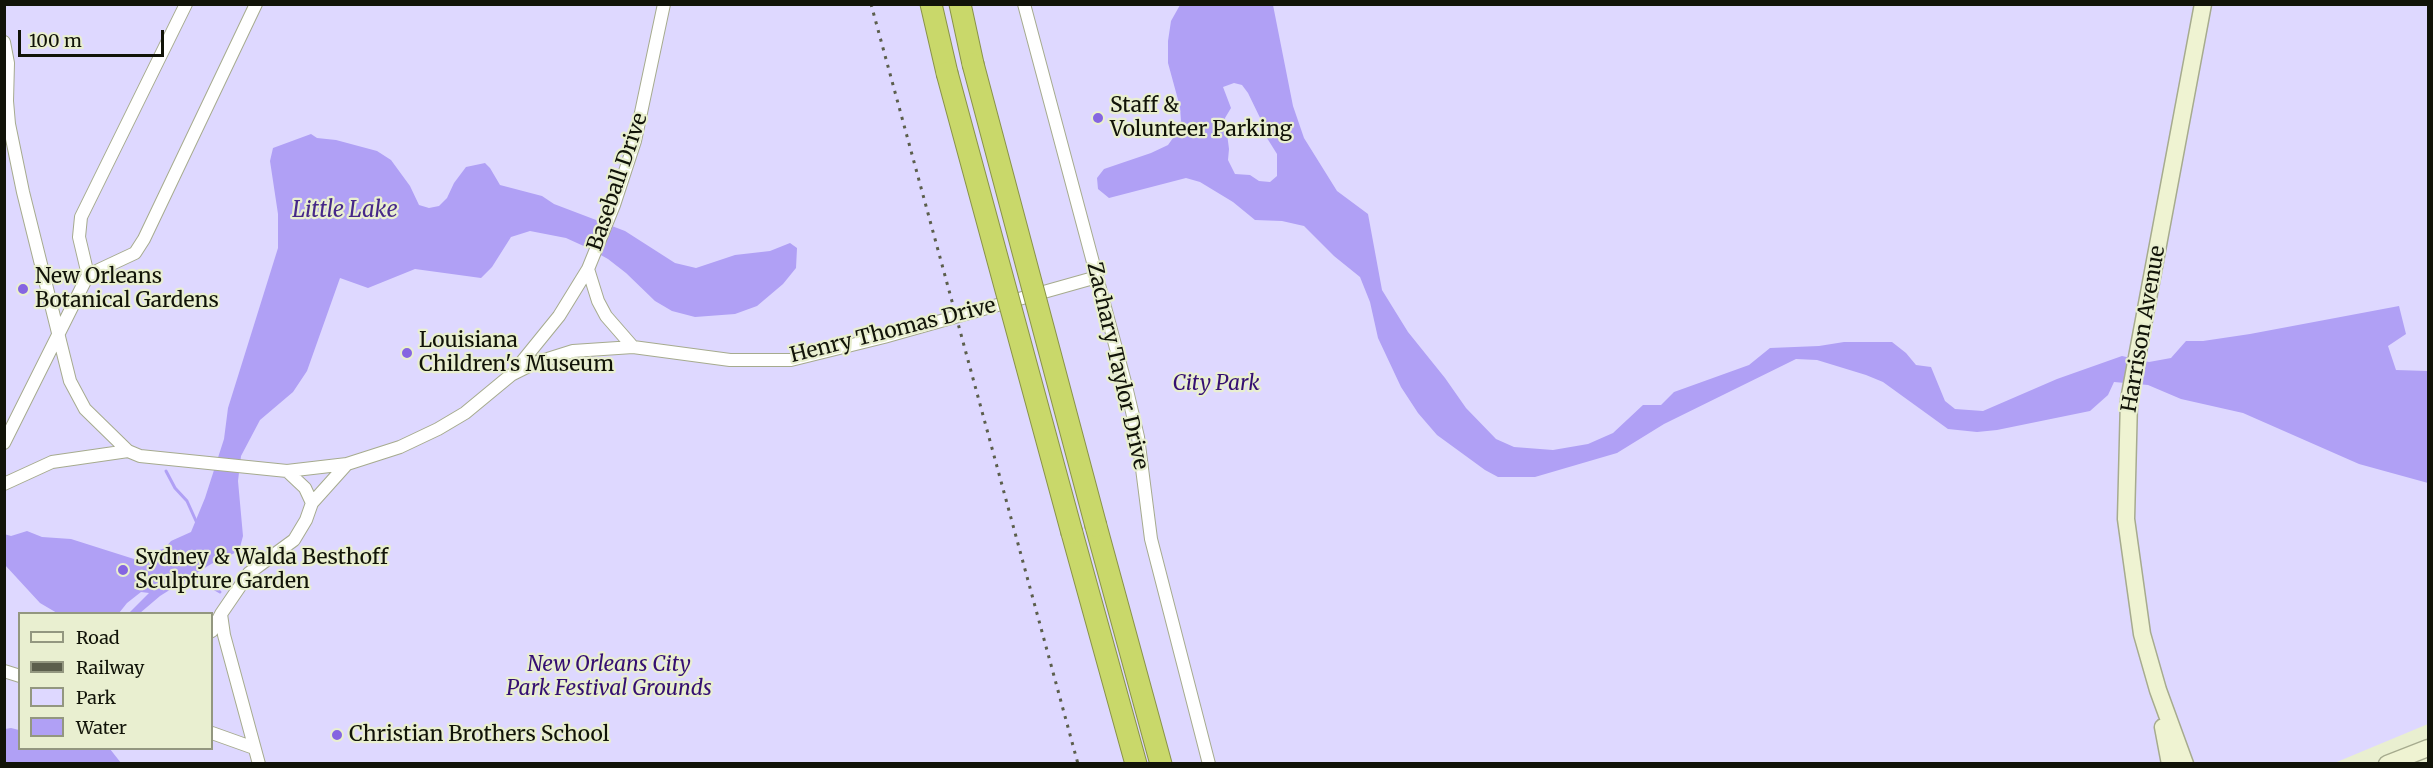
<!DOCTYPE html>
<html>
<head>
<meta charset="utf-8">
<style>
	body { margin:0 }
	#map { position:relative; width:2433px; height:768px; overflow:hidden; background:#e9efd0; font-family:Merriweather,serif }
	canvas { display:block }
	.frame { position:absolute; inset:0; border:6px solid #111308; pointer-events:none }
	.legend { position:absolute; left:18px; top:612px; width:195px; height:138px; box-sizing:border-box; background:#e9efd0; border:2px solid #939780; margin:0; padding:8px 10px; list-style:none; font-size:18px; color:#111308 }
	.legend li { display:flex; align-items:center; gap:12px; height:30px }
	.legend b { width:30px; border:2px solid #939780 }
	.scale { position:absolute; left:18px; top:30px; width:146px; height:27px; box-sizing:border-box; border:3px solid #111308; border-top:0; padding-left:8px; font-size:18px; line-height:21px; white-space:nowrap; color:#111308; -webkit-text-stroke:4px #e9efd0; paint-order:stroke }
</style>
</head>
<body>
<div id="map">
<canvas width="2433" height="768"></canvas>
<div class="frame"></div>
<ul class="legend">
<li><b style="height:8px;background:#eff3d2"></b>Road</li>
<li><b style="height:8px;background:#5b5e4c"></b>Railway</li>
<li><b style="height:16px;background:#ded8ff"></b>Park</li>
<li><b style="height:16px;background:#b0a0f5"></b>Water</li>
</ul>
<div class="scale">100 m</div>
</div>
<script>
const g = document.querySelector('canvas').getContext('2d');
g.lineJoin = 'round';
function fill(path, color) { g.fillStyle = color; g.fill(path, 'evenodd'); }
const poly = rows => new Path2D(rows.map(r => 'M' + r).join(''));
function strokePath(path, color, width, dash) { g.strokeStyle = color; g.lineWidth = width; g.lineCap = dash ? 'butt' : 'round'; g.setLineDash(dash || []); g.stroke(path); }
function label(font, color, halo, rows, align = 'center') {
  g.font = font + ' Merriweather,serif'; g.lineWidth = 4.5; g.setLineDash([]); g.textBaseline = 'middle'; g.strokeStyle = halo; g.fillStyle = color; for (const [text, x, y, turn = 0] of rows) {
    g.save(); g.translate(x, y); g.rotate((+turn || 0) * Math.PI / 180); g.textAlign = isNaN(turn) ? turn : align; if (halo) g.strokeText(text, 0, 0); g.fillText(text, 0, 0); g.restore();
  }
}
fill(poly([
	[4,5,2428,5,2428,724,2332,764,5,763],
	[20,614,212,614,212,748,20,748]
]), '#ded8ff');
fill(poly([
	[1180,5,1273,5,1293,106,1304,138,1337,191,1368,214,1382,290,1408,332,1445,378,1466,408,1496,439,1514,447,1553,450,1588,444,1613,433,1643,405,1661,405,1674,392,1749,365,1770,348,1819,346,1844,342,1892,342,1906,353,1916,365,1931,367,1945,401,1955,409,1983,411,2057,379,2122,356,2149,362,2171,358,2186,341,2203,341,2250,334,2399,306,2406,334,2388,346,2396,370,2428,371,2428,483,2359,464,2243,413,2181,399,2148,385,2114,382,2108,395,2090,411,1997,430,1977,432,1948,429,1883,382,1866,375,1817,360,1796,359,1664,424,1617,453,1535,477,1498,477,1485,470,1437,435,1418,413,1401,387,1378,338,1370,302,1360,277,1334,256,1304,226,1282,221,1255,220,1233,202,1200,182,1186,178,1109,198,1098,189,1097,178,1104,169,1151,153,1168,145,1178,131,1181,121,1180,107,1168,63,1168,41,1171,21],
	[1234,83,1242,85,1248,93,1264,126,1267,138,1277,154,1277,176,1270,182,1259,181,1250,175,1235,174,1228,160,1229,149,1225,118,1231,108,1223,87],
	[311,134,317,138,336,140,377,151,391,160,410,186,419,205,429,208,439,206,447,198,454,183,466,167,485,163,490,168,500,185,542,196,554,204,625,231,675,263,696,268,735,255,770,251,790,243,797,248,796,268,783,284,757,306,735,314,695,317,672,311,655,301,626,273,608,259,588,248,566,238,530,231,511,237,492,267,481,278,415,269,368,288,340,278,307,371,293,392,260,420,241,456,238,481,243,536,239,551,211,564,160,596,140,613,129,613,149,593,141,592,127,603,119,613,57,613,40,603,5,565,4,534,11,536,27,531,42,537,71,539,134,559,165,548,171,541,191,532,205,498,224,439,228,408,278,248,278,214,270,161,273,148],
	[11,728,19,730,20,748,110,749,121,763,5,763,5,729]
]), '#b0a0f5');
strokePath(poly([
	[166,471,175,488,187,501,196,521],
	[196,574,203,582,220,592]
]), '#b0a0f5', 3);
const street = poly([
	[186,4,81,217,79,237,88,275,135,253,144,239,256,4],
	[1024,4,1125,382,1138,437,1151,539,1209,764],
	[4,42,8,63,7,101,9,124,23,192,70,381,85,409,128,451],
	[633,347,606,316,598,301,588,269,614,205,635,141,664,4],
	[516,369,559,316,588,269],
	[4,443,88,275],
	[287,471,305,488,312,503],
	[4,484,52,462,128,451,140,456,287,471,347,464,400,447,438,429,465,413,511,375,535,363,573,351,633,347,730,360,791,360,884,337,1097,277],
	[221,614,224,635,259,764],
	[212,631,221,614,249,573,294,540,306,520,312,503,347,464],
	[4,671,20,676],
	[212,733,254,748]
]);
const secondary = poly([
	[2163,727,2170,764],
	[2185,764,2158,690,2142,634,2126,519,2129,400,2203,4],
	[2387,764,2428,748]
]);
const highway = poly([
	[931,4,947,73],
	[960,4,973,64],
	[1096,526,1161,764],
	[1072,533,1136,764]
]);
strokePath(street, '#a6ab8e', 14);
strokePath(secondary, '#a6ab8e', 19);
strokePath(highway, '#899348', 23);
strokePath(street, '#fff', 12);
strokePath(secondary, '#eff3d2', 16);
strokePath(highway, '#c9d86a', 21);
strokePath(poly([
	[871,4,1078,764]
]), '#5b5e4c', 3, [3, 6]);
const highwayBridge = poly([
	[973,64,1096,526],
	[947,73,1072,533]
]);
strokePath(highwayBridge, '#899348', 23, []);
strokePath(highwayBridge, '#c9d86a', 21);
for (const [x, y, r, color] of [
	[1098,118,6,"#8565e1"],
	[23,289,6,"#8565e1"],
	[407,353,6,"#8565e1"],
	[123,570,6,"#8565e1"],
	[337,735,6,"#8565e1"]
]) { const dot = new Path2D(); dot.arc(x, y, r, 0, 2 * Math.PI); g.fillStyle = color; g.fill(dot); strokePath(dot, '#e9efd0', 2); }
label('21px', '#111308', '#e9efd0', [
	["Staff &",1110,106],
	["Volunteer Parking",1110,130],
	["New Orleans",35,277],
	["Botanical Gardens",35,301],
	["Louisiana",419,341],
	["Children's Museum",419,365],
	["Sydney & Walda Besthoff",135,558],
	["Sculpture Garden",135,582],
	["Christian Brothers School",349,735]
], 'left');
label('21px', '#111308', '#e9efd0', [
	["Baseball Drive",618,182,-71],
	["Harrison Avenue",2144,329,-80],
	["Henry Thomas Drive",893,331,-14],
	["Zachary Taylor Drive",1117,366,77]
]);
label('italic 21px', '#350f72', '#e9efd0', [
	["City Park",1216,384],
	["New Orleans City",609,665],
	["Park Festival Grounds",609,689]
]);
label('italic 22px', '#462888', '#e9efd0', [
	["Little Lake",345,211]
]);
</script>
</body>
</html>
